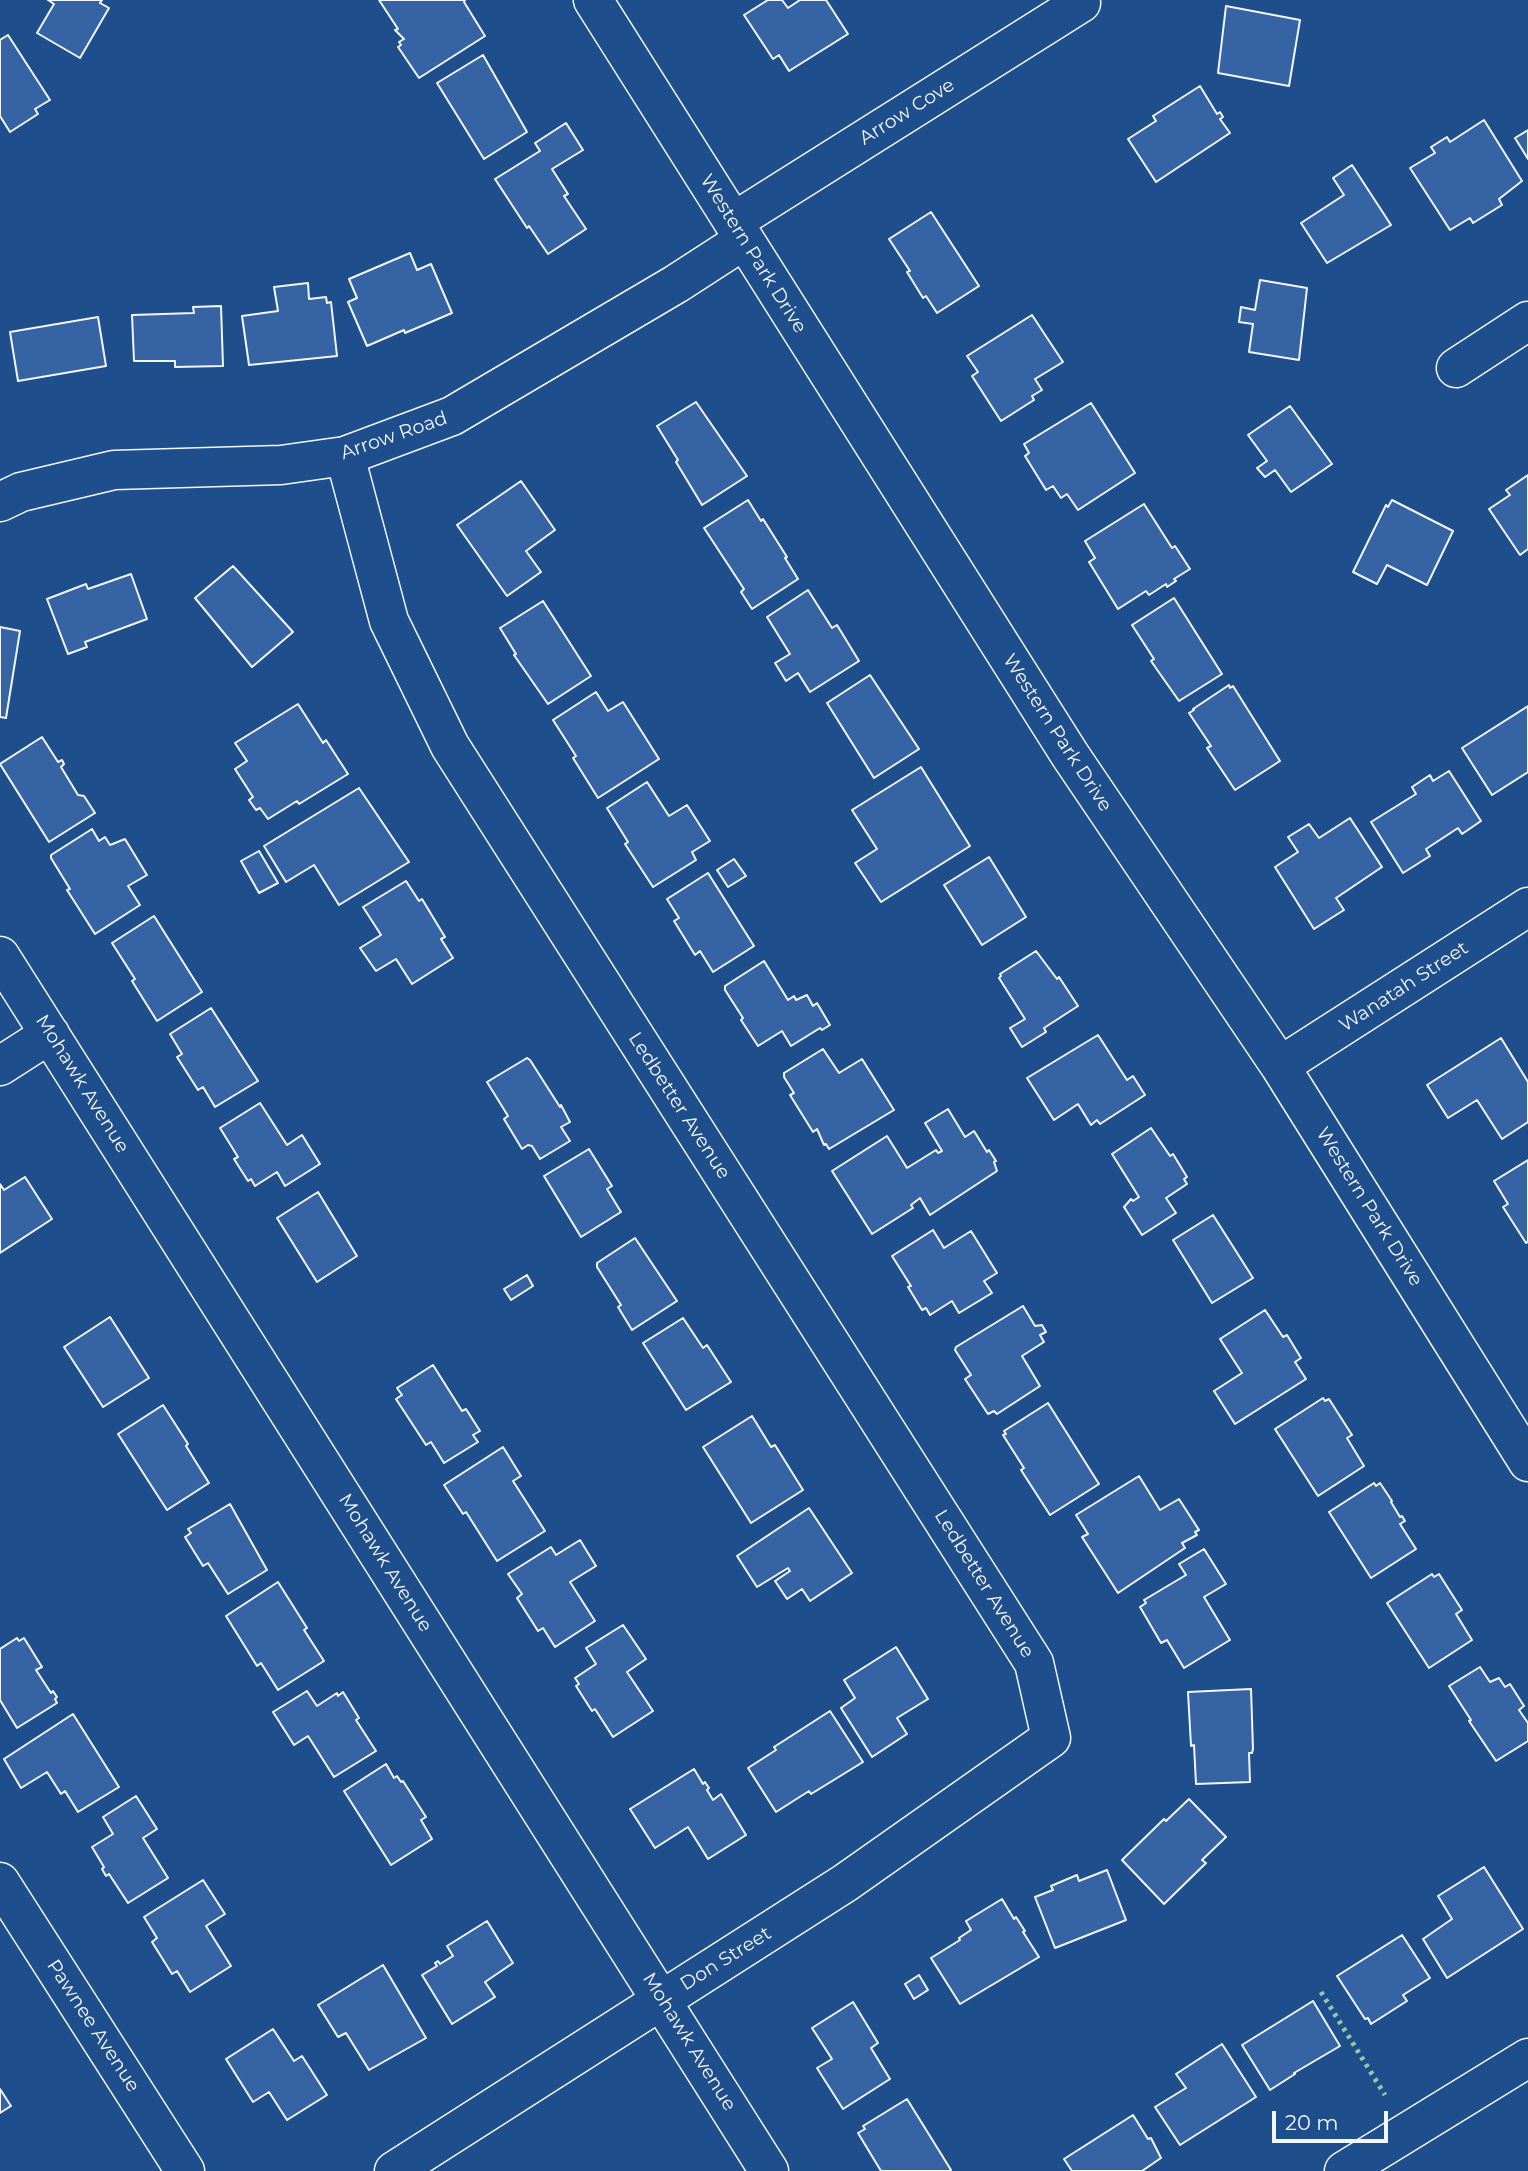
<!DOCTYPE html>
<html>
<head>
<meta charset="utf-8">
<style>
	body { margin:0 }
	#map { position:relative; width:1528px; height:2171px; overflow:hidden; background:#1f4e8c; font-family:Montserrat,sans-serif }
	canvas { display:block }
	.scale { position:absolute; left:1272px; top:2111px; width:116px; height:32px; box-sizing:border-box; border:4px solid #f2f6ff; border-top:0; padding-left:9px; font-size:21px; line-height:24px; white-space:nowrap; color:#f2f6ff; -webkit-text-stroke:5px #1f4e8c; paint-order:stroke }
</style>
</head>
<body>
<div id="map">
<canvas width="1528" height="2171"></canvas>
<div class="scale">20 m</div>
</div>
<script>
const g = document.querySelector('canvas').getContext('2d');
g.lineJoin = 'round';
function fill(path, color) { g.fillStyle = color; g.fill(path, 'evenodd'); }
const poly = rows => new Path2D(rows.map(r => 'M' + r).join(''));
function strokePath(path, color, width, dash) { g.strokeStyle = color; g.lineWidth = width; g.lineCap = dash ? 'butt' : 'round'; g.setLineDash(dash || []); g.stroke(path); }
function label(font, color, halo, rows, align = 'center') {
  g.font = font + ' Montserrat,sans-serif'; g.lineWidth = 5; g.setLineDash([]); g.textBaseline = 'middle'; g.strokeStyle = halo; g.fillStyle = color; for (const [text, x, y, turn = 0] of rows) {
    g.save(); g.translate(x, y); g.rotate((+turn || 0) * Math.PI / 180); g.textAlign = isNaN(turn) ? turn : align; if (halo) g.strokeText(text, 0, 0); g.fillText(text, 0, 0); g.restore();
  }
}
const building = poly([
	[48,0,102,0,100,3,109,8,80,58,37,33,54,4,48,0],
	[379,0,465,0,464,2,485,36,419,78,398,47,401,45,399,42,404,39,395,30,398,29,379,0],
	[768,0,782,0,788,8,800,0,826,0,848,34,789,71,779,55,773,59,744,15,768,0],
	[1226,6,1300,20,1289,86,1218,73,1226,6],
	[8,35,50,100,35,109,38,114,10,132,0,116,0,40,8,35],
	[483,55,527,132,484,159,437,83,483,55],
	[1200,86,1217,114,1220,112,1223,117,1220,119,1230,133,1156,182,1128,139,1156,121,1153,116,1200,86],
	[1484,120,1522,181,1499,199,1502,205,1473,223,1470,218,1450,230,1410,168,1435,153,1431,147,1447,137,1450,142,1484,120],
	[566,123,583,150,552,169,568,194,564,196,586,229,548,254,529,226,527,228,495,179,540,151,535,143,566,123],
	[1528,130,1528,159,1515,138,1528,130],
	[1352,165,1391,225,1327,263,1301,223,1344,195,1333,178,1352,165],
	[931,212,979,286,937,313,926,296,923,298,907,272,910,271,889,239,931,212],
	[410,253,417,270,431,264,452,313,405,333,404,330,367,346,348,302,357,298,349,279,410,253],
	[1260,280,1307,288,1299,360,1249,352,1253,324,1239,322,1241,307,1255,310,1260,280],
	[308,283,309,299,326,297,327,303,331,302,337,356,249,365,242,316,278,311,274,287,308,283],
	[221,306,223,366,175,367,175,361,134,361,132,315,194,313,193,307,221,306],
	[1032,315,1063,362,1035,379,1042,390,1032,396,1034,400,1001,421,972,376,978,372,967,356,1032,315],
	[98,317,106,366,18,381,10,332,98,317],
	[696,402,747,476,702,505,676,462,678,460,657,426,696,402],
	[1091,403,1135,473,1078,510,1067,494,1061,498,1053,486,1046,490,1025,456,1029,453,1024,444,1091,403],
	[1290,406,1332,464,1291,492,1275,470,1265,477,1257,468,1267,461,1248,435,1290,406],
	[1528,475,1528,549,1520,555,1489,509,1510,495,1506,490,1528,475],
	[521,481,555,530,526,551,541,572,507,596,457,525,521,481],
	[748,500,761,521,763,519,787,557,785,558,798,579,752,609,741,592,744,589,704,528,748,500],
	[1392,500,1453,531,1427,585,1387,565,1377,584,1353,572,1386,505,1388,507,1392,500],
	[1144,504,1172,548,1175,546,1190,569,1174,579,1176,581,1167,587,1166,584,1149,595,1146,591,1118,609,1089,562,1095,558,1085,541,1144,504],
	[233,566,293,632,252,667,195,598,233,566],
	[131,574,147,619,85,642,87,647,68,654,47,599,86,584,88,589,131,574],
	[808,590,832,628,837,625,859,661,810,692,798,673,786,681,775,663,790,654,767,617,808,590],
	[1174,598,1222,674,1179,701,1151,661,1154,659,1132,625,1174,598],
	[543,601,591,676,548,704,514,655,516,654,500,628,543,601],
	[0,627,20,631,6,718,0,717,0,627],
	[870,675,919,749,874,778,827,703,870,675],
	[1229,685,1230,688,1233,686,1280,761,1235,790,1207,748,1211,746,1189,713,1194,710,1193,709,1229,685],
	[596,692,608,711,623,702,659,759,598,798,573,758,576,756,553,720,596,692],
	[298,704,323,743,326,740,348,774,299,804,297,801,268,819,260,808,256,810,249,800,253,797,235,769,247,761,235,743,298,704],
	[1528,706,1528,772,1492,795,1462,748,1528,706],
	[42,737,58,762,62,760,64,764,61,767,78,795,84,796,95,813,49,842,0,764,42,737],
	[921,767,970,846,881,902,855,863,877,849,852,810,921,767],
	[1449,771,1481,821,1462,834,1458,828,1426,849,1430,856,1403,873,1371,822,1416,794,1412,787,1430,775,1433,781,1449,771],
	[647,782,669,816,687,805,710,841,692,852,696,860,653,887,625,844,628,842,607,808,647,782],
	[359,788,409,862,339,905,314,865,286,882,264,846,359,788],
	[1350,818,1382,867,1336,898,1344,910,1314,929,1275,867,1298,852,1288,837,1309,824,1319,838,1350,818],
	[92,829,99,841,105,837,110,845,125,839,147,875,128,886,140,905,95,934,67,890,70,889,51,858,51,855,92,829],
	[259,851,278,883,259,893,241,861,259,851],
	[989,857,1026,917,982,945,944,885,989,857],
	[734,859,746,876,728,887,717,870,734,859],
	[708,873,754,946,713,972,700,951,695,955,674,921,679,918,667,899,708,873],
	[406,881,419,901,422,899,445,937,441,939,453,958,412,984,396,959,376,971,360,948,381,935,363,907,406,881],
	[154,916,202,992,157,1021,132,981,135,979,112,943,154,916],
	[1036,951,1057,979,1059,977,1078,1006,1044,1028,1046,1032,1022,1047,1010,1028,1025,1019,999,978,1001,976,1000,974,1036,951],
	[764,961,788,1000,794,996,796,1000,807,995,813,1006,817,1003,830,1025,822,1030,820,1028,791,1046,782,1031,758,1046,741,1020,743,1018,725,990,725,986,764,961],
	[211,1008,258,1081,215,1107,203,1087,198,1090,177,1057,182,1054,170,1034,211,1008],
	[1098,1035,1127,1080,1133,1076,1145,1095,1100,1124,1097,1120,1091,1125,1078,1104,1054,1120,1027,1078,1098,1035],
	[1501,1038,1528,1082,1528,1122,1502,1139,1477,1100,1448,1118,1427,1085,1501,1038],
	[823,1049,839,1073,862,1059,894,1110,829,1149,826,1144,824,1145,817,1129,813,1132,790,1095,794,1093,784,1077,784,1073,823,1049],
	[527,1058,530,1060,560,1107,561,1105,570,1122,561,1127,570,1141,540,1159,532,1146,528,1145,522,1149,504,1119,508,1116,487,1082,527,1058],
	[260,1103,287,1145,302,1135,320,1164,285,1186,277,1172,255,1186,251,1179,248,1181,234,1159,238,1157,220,1128,260,1103],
	[948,1109,965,1137,974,1131,987,1152,989,1150,996,1161,994,1162,997,1171,930,1215,920,1198,911,1205,913,1208,872,1234,832,1171,887,1136,907,1168,936,1150,938,1153,942,1151,925,1123,948,1109],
	[1151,1128,1170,1156,1173,1154,1187,1177,1184,1179,1187,1184,1166,1198,1176,1213,1142,1235,1124,1207,1131,1199,1133,1201,1139,1197,1112,1154,1151,1128],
	[589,1149,612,1186,607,1189,621,1212,581,1237,544,1176,589,1149],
	[1528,1160,1528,1242,1526,1243,1503,1207,1508,1204,1494,1181,1528,1160],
	[25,1177,52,1219,0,1253,0,1184,4,1190,25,1177],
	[318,1192,357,1256,317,1282,277,1218,318,1192],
	[1213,1215,1253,1278,1212,1303,1173,1240,1213,1215],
	[933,1230,944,1248,971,1231,997,1273,984,1281,992,1293,959,1313,952,1301,930,1315,926,1308,922,1310,908,1287,911,1286,892,1256,933,1230],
	[635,1238,677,1301,632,1330,618,1307,621,1305,597,1267,597,1263,635,1238],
	[527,1275,533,1286,511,1300,504,1289,527,1275],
	[1023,1306,1035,1326,1042,1325,1046,1332,1040,1335,1044,1342,1022,1356,1040,1386,997,1414,994,1411,988,1414,965,1379,971,1375,955,1350,956,1347,1023,1306],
	[1265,1310,1283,1337,1287,1335,1301,1358,1295,1362,1306,1379,1235,1424,1214,1391,1242,1373,1220,1339,1265,1310],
	[110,1317,149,1378,103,1407,64,1347,110,1317],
	[683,1318,703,1348,707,1345,731,1382,686,1410,643,1343,683,1318],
	[433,1365,462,1411,466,1409,480,1431,473,1435,478,1442,444,1463,431,1442,426,1445,396,1399,402,1395,397,1388,433,1365],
	[1323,1398,1325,1401,1329,1399,1352,1435,1347,1438,1364,1466,1318,1496,1275,1429,1323,1398],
	[1048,1403,1099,1484,1050,1515,1021,1470,1024,1468,1003,1435,1006,1434,1004,1431,1048,1403],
	[163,1405,188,1444,186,1446,209,1483,167,1510,118,1434,163,1405],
	[752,1416,771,1447,775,1445,803,1490,751,1523,703,1447,752,1416],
	[503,1447,521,1476,513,1481,545,1531,497,1561,466,1512,463,1514,444,1485,503,1447],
	[1139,1476,1160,1510,1179,1499,1199,1530,1195,1532,1197,1535,1182,1543,1185,1548,1118,1593,1082,1537,1088,1534,1076,1515,1139,1476],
	[1374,1483,1376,1486,1380,1483,1392,1501,1391,1502,1400,1517,1402,1516,1405,1521,1400,1524,1416,1549,1371,1578,1329,1512,1374,1483],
	[230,1504,267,1570,228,1594,208,1563,203,1566,185,1537,191,1533,188,1529,230,1504],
	[809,1508,852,1573,810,1601,802,1589,787,1599,775,1581,790,1571,788,1568,757,1587,737,1556,809,1508],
	[580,1540,596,1566,570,1582,595,1621,555,1647,543,1628,538,1631,517,1598,522,1594,508,1574,551,1547,556,1555,580,1540],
	[1204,1549,1226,1584,1204,1597,1230,1640,1184,1668,1167,1640,1161,1643,1140,1607,1146,1603,1144,1600,1186,1575,1179,1564,1204,1549],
	[1432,1574,1434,1577,1439,1574,1462,1610,1456,1614,1472,1640,1429,1668,1387,1603,1432,1574],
	[278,1582,307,1628,304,1630,324,1661,278,1690,261,1663,257,1666,226,1616,278,1582],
	[623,1625,646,1659,627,1672,653,1711,613,1737,595,1709,592,1711,576,1686,579,1684,575,1678,596,1664,586,1648,623,1625],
	[17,1638,19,1641,24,1638,42,1667,36,1670,51,1693,53,1691,57,1697,55,1699,57,1703,17,1728,0,1700,0,1649,17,1638],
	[896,1647,928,1699,897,1718,907,1734,872,1757,841,1708,855,1698,844,1680,896,1647],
	[1480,1667,1490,1682,1499,1678,1505,1687,1510,1684,1524,1706,1519,1710,1528,1723,1528,1741,1496,1761,1469,1721,1471,1720,1449,1686,1480,1667],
	[1251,1689,1253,1749,1252,1753,1249,1753,1250,1782,1196,1784,1194,1745,1191,1746,1188,1692,1251,1689],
	[307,1691,317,1706,337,1693,338,1696,343,1692,359,1718,356,1720,376,1751,334,1777,308,1736,294,1745,273,1712,307,1691],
	[830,1711,863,1762,811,1794,809,1791,776,1812,748,1768,776,1750,774,1747,830,1711],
	[73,1714,119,1787,78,1812,65,1791,61,1794,47,1772,21,1788,4,1759,73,1714],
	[386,1764,394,1778,397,1776,401,1782,403,1781,426,1817,421,1820,432,1839,391,1865,344,1791,386,1764],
	[694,1769,703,1784,705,1782,709,1788,707,1790,713,1800,721,1794,746,1835,708,1859,688,1827,655,1848,630,1809,694,1769],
	[136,1796,157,1829,143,1838,168,1878,128,1903,109,1874,106,1876,102,1869,104,1867,92,1847,113,1834,103,1817,136,1796],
	[1189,1799,1226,1837,1202,1860,1206,1863,1164,1904,1122,1860,1164,1819,1166,1821,1189,1799],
	[1484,1867,1523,1929,1447,1978,1423,1939,1452,1919,1438,1896,1484,1867],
	[1107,1870,1126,1920,1055,1948,1035,1897,1053,1890,1051,1886,1077,1875,1079,1881,1107,1870],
	[203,1880,225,1914,206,1926,231,1966,190,1992,177,1971,172,1974,152,1942,157,1938,144,1917,203,1880],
	[1002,1899,1014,1919,1016,1917,1025,1931,1023,1932,1039,1957,960,2004,931,1958,960,1940,959,1938,971,1930,966,1921,1002,1899],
	[487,1921,513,1963,485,1982,495,1997,452,2024,422,1975,437,1966,435,1963,438,1961,440,1964,453,1956,447,1946,487,1921],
	[1402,1935,1430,1978,1403,1995,1407,2001,1371,2024,1368,2018,1365,2019,1337,1976,1402,1935],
	[383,1965,426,2038,369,2070,346,2033,338,2037,318,2005,383,1965],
	[919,1975,928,1990,914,1999,905,1984,919,1975],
	[1313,2001,1340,2046,1294,2073,1295,2074,1270,2090,1242,2045,1313,2001],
	[853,2002,878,2043,871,2048,890,2079,843,2109,817,2068,832,2059,812,2028,853,2002],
	[273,2029,294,2061,302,2056,327,2095,287,2120,269,2092,253,2102,226,2059,273,2029],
	[1222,2044,1256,2097,1180,2145,1155,2107,1186,2088,1176,2074,1222,2044],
	[0,2089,11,2106,0,2113,0,2089],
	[907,2099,951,2170,949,2171,881,2171,858,2133,865,2129,863,2126,907,2099],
	[1133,2115,1148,2139,1151,2138,1161,2158,1142,2171,1072,2171,1064,2159,1133,2115]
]);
fill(building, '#3563a3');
strokePath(building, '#f2f6ff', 2);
const minor = poly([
	[593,0,1070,755,1280,1066,1528,1462],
	[733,222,1081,3],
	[1456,368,1528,321],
	[345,456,389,621,450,746,1034,1663,1051,1738,845,1883,394,2171],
	[0,502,21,492,114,470,281,465,345,456,452,416,676,284,744,240],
	[0,956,769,2171],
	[0,1066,50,1034],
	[1280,1066,1528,907],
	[0,1882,185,2171],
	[1344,2171,1528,2058]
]);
strokePath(minor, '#f2f6ff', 41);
strokePath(minor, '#1f4e8c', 38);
strokePath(poly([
	[1321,1992,1385,2095]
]), '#97c8a6', 5, [3.5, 5]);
label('19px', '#f2f6ff', '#1f4e8c', [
	["Arrow Cove",907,112,-32],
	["Western Park Drive",753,254,58],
	["Arrow Road",394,436,-19],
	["Western Park Drive",1057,733,57],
	["Wanatah Street",1404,987,-33],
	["Mohawk Avenue",82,1084,58],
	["Ledbetter Avenue",679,1106,57],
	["Western Park Drive",1369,1207,58],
	["Mohawk Avenue",385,1563,58],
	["Ledbetter Avenue",984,1584,58],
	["Don Street",726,1959,-32],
	["Pawnee Avenue",93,2026,57],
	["Mohawk Avenue",689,2042,58]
]);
</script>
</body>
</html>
